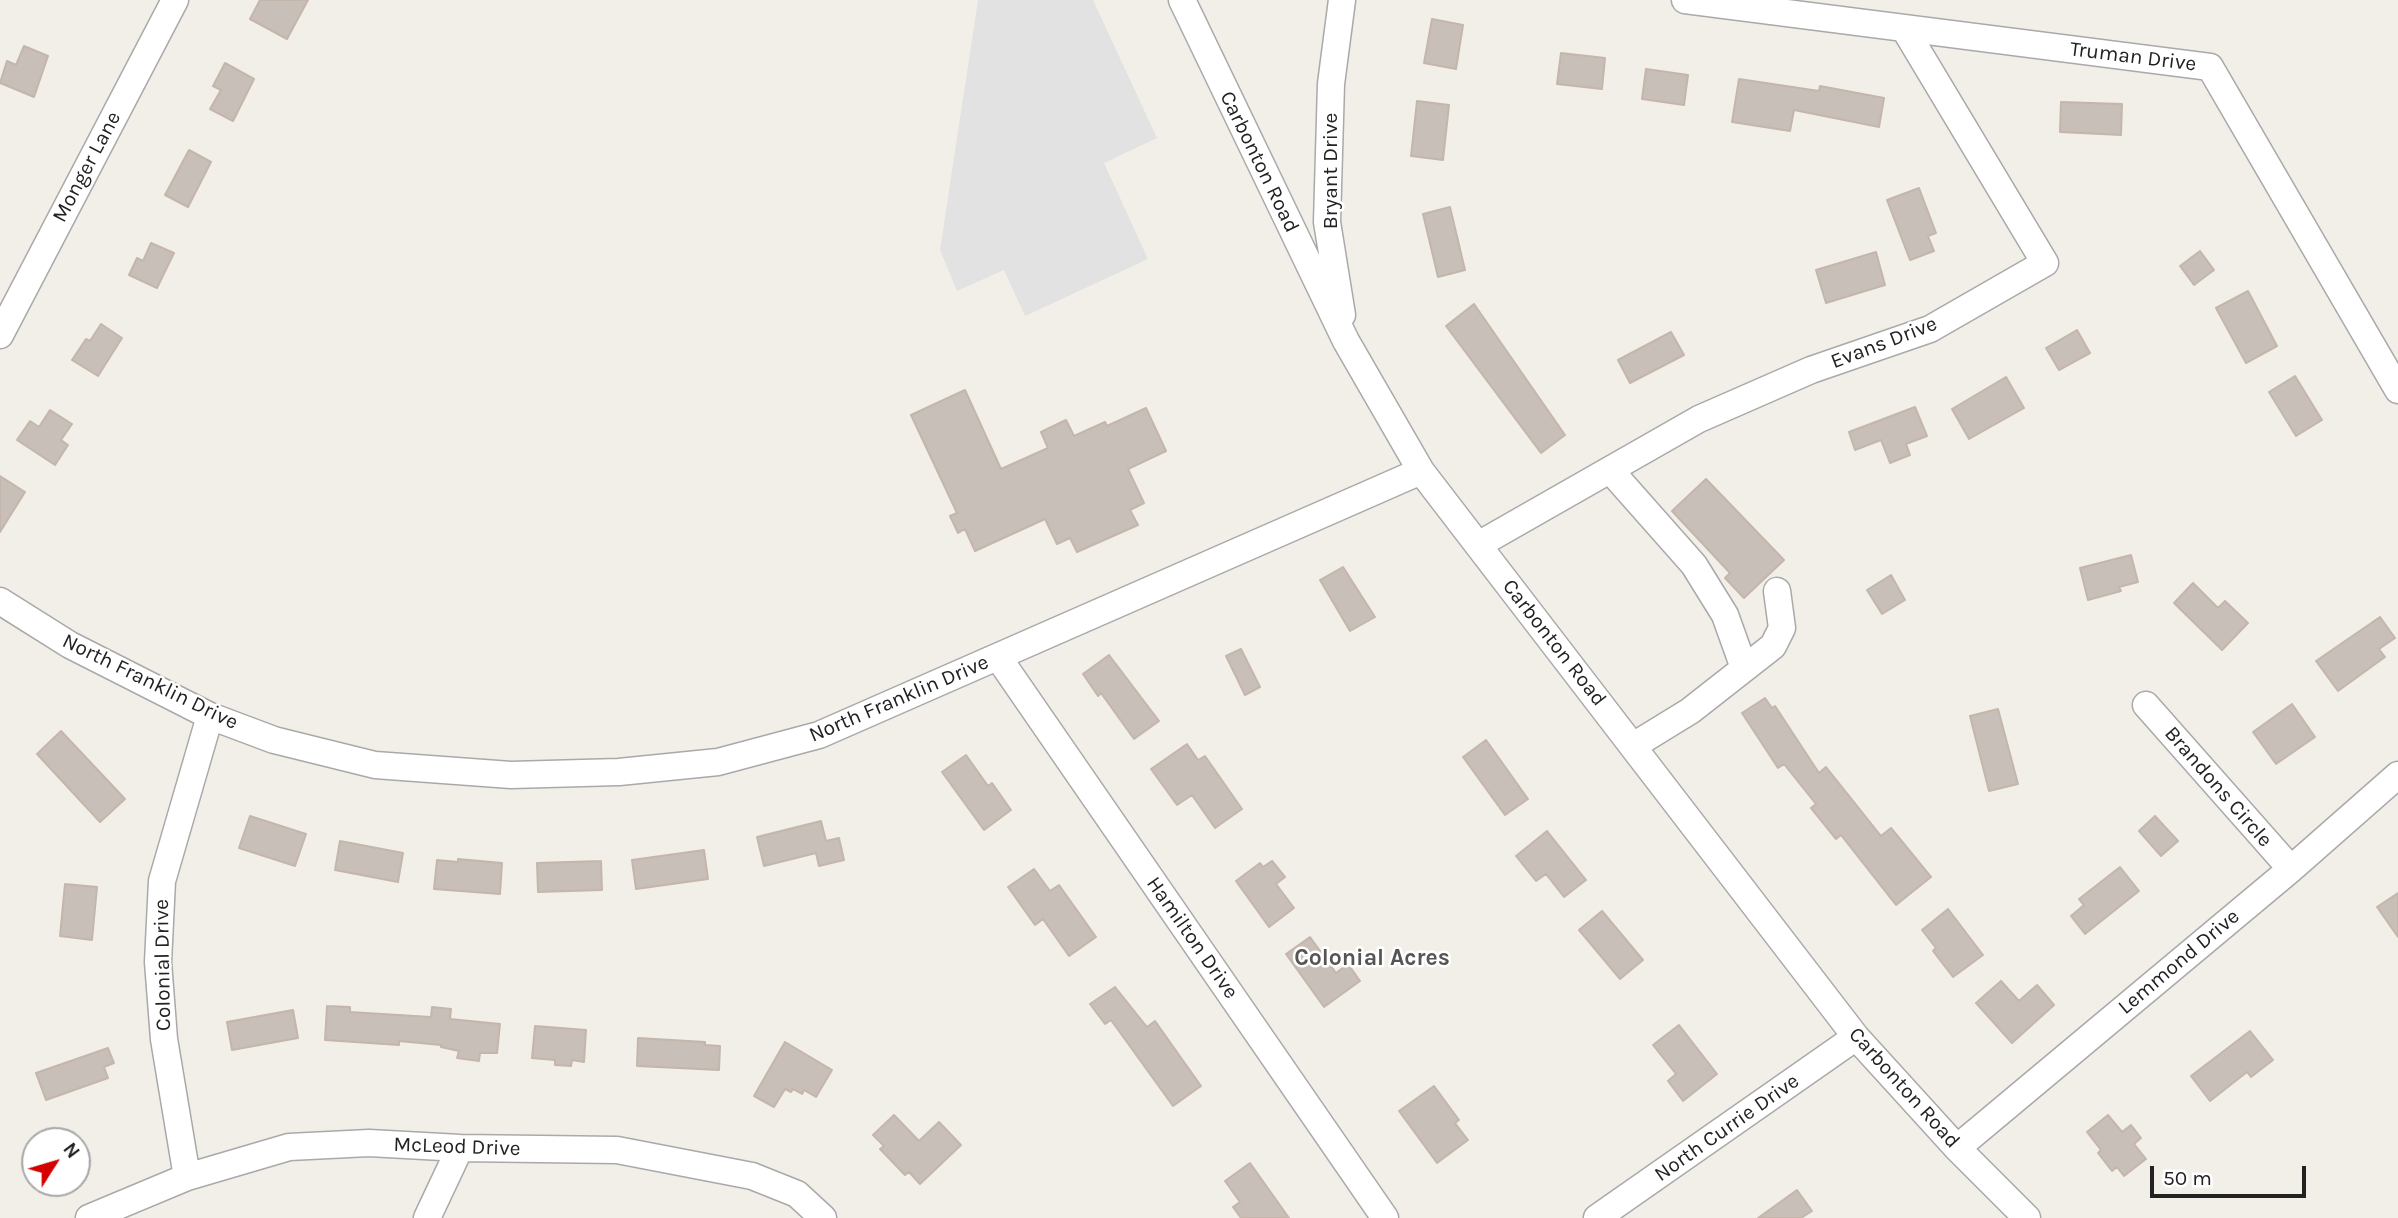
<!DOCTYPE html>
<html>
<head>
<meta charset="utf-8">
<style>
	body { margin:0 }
	#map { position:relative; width:2398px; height:1218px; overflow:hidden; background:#f2efe9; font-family:Karla,sans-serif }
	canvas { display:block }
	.north { position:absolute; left:21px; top:1127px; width:70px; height:70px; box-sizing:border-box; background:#fff; border:2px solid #a7a7a7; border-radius:50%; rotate:53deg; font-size:19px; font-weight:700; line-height:28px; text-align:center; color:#222 }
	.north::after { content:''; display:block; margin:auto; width:24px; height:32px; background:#d40000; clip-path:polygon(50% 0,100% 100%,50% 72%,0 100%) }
	.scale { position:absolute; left:2150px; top:1166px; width:156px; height:32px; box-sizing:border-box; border:4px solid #222; border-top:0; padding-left:9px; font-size:21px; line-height:24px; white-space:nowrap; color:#222; -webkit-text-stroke:5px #fff; paint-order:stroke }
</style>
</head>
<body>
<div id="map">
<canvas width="2398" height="1218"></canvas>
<div class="north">N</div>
<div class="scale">50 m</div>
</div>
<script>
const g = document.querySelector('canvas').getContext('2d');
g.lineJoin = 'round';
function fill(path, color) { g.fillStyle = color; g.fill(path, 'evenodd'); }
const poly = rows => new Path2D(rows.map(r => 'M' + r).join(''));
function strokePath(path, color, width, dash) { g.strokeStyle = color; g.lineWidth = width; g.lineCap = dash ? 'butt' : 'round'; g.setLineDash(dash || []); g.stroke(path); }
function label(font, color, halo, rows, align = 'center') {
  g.font = font + ' Karla,sans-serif'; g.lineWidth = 5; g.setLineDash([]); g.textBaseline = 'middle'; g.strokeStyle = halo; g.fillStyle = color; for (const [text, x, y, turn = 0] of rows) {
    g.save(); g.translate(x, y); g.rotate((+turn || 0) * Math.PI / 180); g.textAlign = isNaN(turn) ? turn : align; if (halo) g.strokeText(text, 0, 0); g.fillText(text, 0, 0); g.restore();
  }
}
fill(poly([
	[978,0,1093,0,1157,138,1104,163,1148,259,1025,316,1004,270,957,291,940,250]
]), '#e2e2e2');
const building = poly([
	[260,0,308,0,287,39,250,19,260,0],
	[1432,19,1463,25,1456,69,1424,63,1432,19],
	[24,46,48,56,34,97,0,83,7,61,16,65,24,46],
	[1561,53,1605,58,1602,89,1557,84,1561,53],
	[225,63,254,79,233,121,210,109,221,90,213,86,225,63],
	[1646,69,1688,75,1684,105,1642,99,1646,69],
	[1739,79,1819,91,1820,86,1884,98,1879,127,1794,110,1790,131,1732,122,1739,79],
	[1417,101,1449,105,1443,160,1411,156,1417,101],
	[2061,102,2122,104,2121,135,2060,132,2061,102],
	[189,150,211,162,188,207,165,195,189,150],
	[1919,188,1936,233,1928,236,1934,251,1910,260,1887,200,1919,188],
	[1450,207,1465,270,1438,277,1423,214,1450,207],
	[151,243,174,253,157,288,129,275,137,258,143,261,151,243],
	[2200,251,2214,270,2194,285,2180,266,2200,251],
	[1876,252,1885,285,1826,303,1816,270,1876,252],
	[2248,291,2277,346,2246,363,2216,308,2248,291],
	[1474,304,1565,435,1541,453,1446,326,1474,304],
	[101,324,122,338,98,376,72,360,86,339,90,341,101,324],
	[2077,330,2090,353,2059,370,2046,348,2077,330],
	[1671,332,1684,355,1630,383,1618,360,1671,332],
	[2295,376,2322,420,2296,436,2269,392,2295,376],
	[2006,377,2024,408,1969,439,1952,409,2006,377],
	[965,390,1001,469,1048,448,1041,432,1066,420,1074,436,1105,422,1107,426,1146,408,1166,451,1128,469,1144,503,1130,510,1138,525,1077,552,1070,538,1057,544,1045,519,975,551,965,529,958,533,950,516,957,513,911,415,965,390],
	[1915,407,1927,436,1906,444,1910,455,1890,463,1881,440,1855,450,1849,432,1915,407],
	[50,410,72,424,61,440,68,445,55,465,17,440,30,421,39,427,50,410],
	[0,476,25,492,0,532,0,476],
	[1706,479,1784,560,1744,598,1725,578,1730,573,1672,511,1706,479],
	[2131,555,2138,582,2119,587,2121,591,2088,600,2080,568,2131,555],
	[1343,567,1375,617,1350,631,1320,580,1343,567],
	[1891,575,1905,600,1882,614,1867,590,1891,575],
	[2193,583,2218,608,2225,601,2248,623,2222,650,2174,603,2193,583],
	[2380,617,2395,638,2379,649,2385,657,2338,691,2316,661,2380,617],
	[1241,649,1260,687,1245,695,1226,656,1241,649],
	[1109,655,1159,721,1134,739,1101,693,1098,696,1083,674,1109,655],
	[1765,698,1772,708,1775,706,1819,773,1826,767,1881,836,1891,828,1931,877,1896,905,1841,835,1836,839,1811,808,1816,804,1784,764,1778,768,1742,713,1765,698],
	[2292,704,2315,737,2276,764,2253,732,2292,704],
	[1998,709,2018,784,1989,791,1970,716,1998,709],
	[61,731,125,799,100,822,37,754,61,731],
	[1486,740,1528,799,1505,815,1463,757,1486,740],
	[1187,744,1198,760,1205,756,1242,809,1215,828,1192,795,1177,805,1151,769,1187,744],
	[966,755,988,786,992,783,1011,810,984,830,942,772,966,755],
	[250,816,306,834,295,866,239,848,250,816],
	[2155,816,2178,841,2161,856,2139,831,2155,816],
	[821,821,826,841,839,838,844,860,819,866,816,853,764,866,757,837,821,821],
	[1547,831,1586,880,1564,897,1546,874,1536,881,1516,856,1547,831],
	[340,841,403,853,398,882,335,870,340,841],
	[704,850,708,879,636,889,632,860,704,850],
	[458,859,502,863,500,894,434,889,437,860,458,862,458,859],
	[601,861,602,890,538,892,537,863,601,861],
	[1272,861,1285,877,1276,884,1294,908,1269,927,1236,881,1260,863,1263,867,1272,861],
	[2120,867,2139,891,2085,934,2071,916,2084,905,2079,899,2120,867],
	[1034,869,1050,891,1059,885,1096,937,1069,956,1043,919,1035,925,1008,887,1034,869],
	[65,884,97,887,92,940,60,936,65,884],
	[2398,893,2398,937,2377,907,2398,893],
	[1948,909,1983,955,1953,977,1933,951,1936,948,1922,930,1948,909],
	[1602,911,1643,960,1620,979,1579,930,1602,911],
	[1310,937,1336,973,1348,964,1360,981,1324,1007,1286,954,1310,937],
	[2001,981,2019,1001,2037,985,2054,1005,2012,1043,1976,1003,2001,981],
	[1115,987,1147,1027,1155,1021,1201,1086,1173,1106,1111,1020,1105,1024,1090,1004,1115,987],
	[327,1006,350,1007,350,1012,431,1017,432,1007,451,1009,450,1019,500,1024,497,1053,480,1053,479,1061,457,1058,459,1051,441,1047,441,1045,399,1041,399,1045,325,1040,327,1006],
	[293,1010,298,1038,232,1050,227,1022,293,1010],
	[1679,1025,1717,1074,1683,1101,1668,1081,1676,1074,1653,1045,1679,1025],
	[535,1026,586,1030,584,1062,572,1060,571,1066,555,1065,555,1060,532,1058,535,1026],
	[2250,1031,2273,1060,2251,1077,2247,1072,2210,1101,2191,1076,2250,1031],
	[638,1038,705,1042,705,1045,720,1046,719,1070,637,1066,638,1038],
	[785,1042,832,1070,816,1097,804,1090,802,1094,793,1089,791,1092,785,1089,774,1107,754,1096,785,1042],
	[108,1048,114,1063,104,1067,108,1078,46,1100,36,1073,108,1048],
	[1434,1086,1459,1120,1455,1123,1468,1140,1437,1163,1399,1111,1434,1086],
	[894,1115,919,1141,939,1122,961,1145,920,1184,909,1172,905,1175,880,1149,884,1146,873,1135,894,1115],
	[2108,1115,2122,1132,2131,1125,2141,1138,2134,1144,2146,1159,2124,1176,2117,1167,2112,1171,2098,1153,2101,1150,2087,1132,2108,1115],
	[1250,1163,1289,1218,1241,1218,1233,1207,1240,1202,1225,1181,1250,1163],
	[1797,1190,1812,1211,1801,1218,1758,1218,1797,1190]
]);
fill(building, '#c7bfb8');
strokePath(building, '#c4b6ab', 2);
const minor = poly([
	[1182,0,1346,341,1421,471,1856,1037,1957,1148,2027,1218],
	[1342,0,1331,84,1327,222,1342,315],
	[1685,0,2210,67,2398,390],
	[0,335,175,0],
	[1610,470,1694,565,1725,615,1744,668],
	[1478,545,1699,419,1811,370,1930,329,2045,263,1904,28],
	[0,601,70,645,210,716,274,740,375,765,511,775,619,772,718,762,819,735,1421,471],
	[998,657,1385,1218],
	[2146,705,2291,869],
	[1633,746,1690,711,1773,646,1782,628,1777,591],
	[1957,1148,2291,869,2398,775],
	[187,1177,164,1039,158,962,162,881,210,716],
	[89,1218,187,1177,289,1147,369,1143,460,1148,617,1150,752,1176,797,1194,823,1218],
	[427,1218,460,1148],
	[1597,1218,1856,1037]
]);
strokePath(minor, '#a9a9a9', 29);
strokePath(minor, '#fff', 26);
label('21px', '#222', '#fff', [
	["Truman Drive",2133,57,7],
	["Carbonton Road",1259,162,64],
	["Monger Lane",87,167,-62],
	["Bryant Drive",1331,171,-90],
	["Evans Drive",1884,343,-21],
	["Carbonton Road",1554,643,52],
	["North Franklin Drive",150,682,26],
	["North Franklin Drive",899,699,-23],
	["Brandons Circle",2218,787,49],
	["Hamilton Drive",1192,938,55],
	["Lemmond Drive",2179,962,-40],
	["Colonial Drive",163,965,-91],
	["Carbonton Road",1904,1088,48],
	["North Currie Drive",1727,1128,-35],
	["McLeod Drive",457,1147,2]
]);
label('bold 23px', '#555', '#fff', [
	["Colonial Acres",1372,958]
]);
</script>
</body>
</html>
